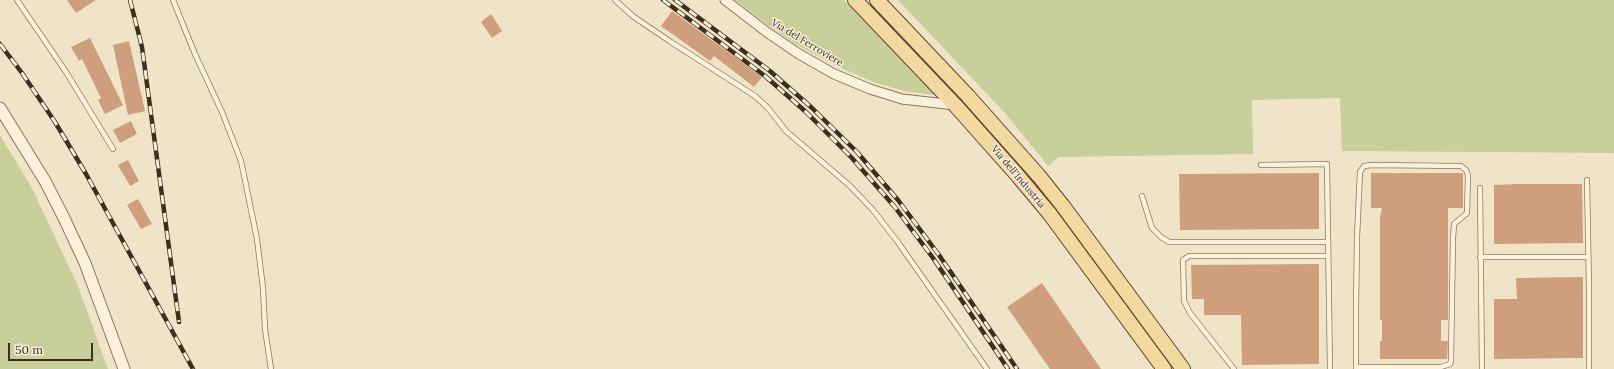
<!DOCTYPE html>
<html>
<head>
<meta charset="utf-8">
<style>
	body { margin:0 }
	#map { position:relative; width:1614px; height:369px; overflow:hidden; background:#f0e4c8; font-family:Lora,serif }
	canvas { display:block }
	.scale { position:absolute; left:8px; top:343px; width:85px; height:18px; box-sizing:border-box; border:2px solid #3d2e20; border-top:0; padding-left:5px; font-size:12px; line-height:14px; white-space:nowrap; color:#3d2e20; -webkit-text-stroke:3px #f7eed8; paint-order:stroke }
</style>
</head>
<body>
<div id="map">
<canvas width="1614" height="369"></canvas>
<div class="scale">50 m</div>
</div>
<script>
const g = document.querySelector('canvas').getContext('2d');
g.lineJoin = 'round';
function fill(path, color) { g.fillStyle = color; g.fill(path, 'evenodd'); }
const poly = rows => new Path2D(rows.map(r => 'M' + r).join(''));
function strokePath(path, color, width, dash) { g.strokeStyle = color; g.lineWidth = width; g.lineCap = dash ? 'butt' : 'round'; g.setLineDash(dash || []); g.stroke(path); }
function label(font, color, halo, rows, align = 'center') {
  g.font = font + ' Lora,serif'; g.lineWidth = 3; g.setLineDash([]); g.textBaseline = 'middle'; g.strokeStyle = halo; g.fillStyle = color; for (const [text, x, y, turn = 0] of rows) {
    g.save(); g.translate(x, y); g.rotate((+turn || 0) * Math.PI / 180); g.textAlign = isNaN(turn) ? turn : align; if (halo) g.strokeText(text, 0, 0); g.fillText(text, 0, 0); g.restore();
  }
}
fill(poly([
	[735,0,844,0,935,95,904,91,873,82,839,67,802,48,773,29],
	[898,0,1614,0,1614,153,1342,151,1340,98,1252,100,1253,154,1059,157,1048,166,1005,113],
	[0,135,32,188,78,286,108,369,0,369]
]), '#c9cf9b');
fill(poly([
	[67,0,96,0,76,13],
	[672,11,762,77,754,87,714,56,710,61,661,26],
	[491,14,502,31,492,38,481,22],
	[90,38,123,105,105,114,98,100,101,98,82,59,79,61,71,47],
	[129,41,145,111,128,115,113,45],
	[131,121,137,134,120,143,113,130],
	[128,160,139,181,130,186,118,165],
	[1319,173,1319,229,1180,230,1179,174],
	[1371,173,1463,173,1463,208,1448,208,1448,320,1441,320,1441,341,1448,341,1447,359,1380,359,1380,341,1382,341,1382,320,1380,320,1380,217,1382,208,1371,208],
	[1516,184,1582,184,1583,243,1494,244,1494,185],
	[138,199,152,224,141,229,127,205],
	[1319,264,1319,364,1242,365,1241,315,1204,315,1204,299,1192,299,1191,265],
	[1583,277,1583,358,1494,359,1494,299,1517,299,1516,278],
	[1042,283,1101,369,1050,369,1007,307]
]), '#cf9f7d');
const service = poly([
	[17,0,66,72,113,149],
	[173,0,195,54,222,112,241,161,257,239,263,288,265,329,271,369],
	[615,0,634,17,671,42,755,96,768,108,786,131,849,185,873,210,897,241,987,369],
	[1261,165,1327,164,1330,369],
	[1587,180,1589,288,1589,369],
	[1480,188,1482,369],
	[1142,196,1152,228,1161,237,1169,242,1328,242],
	[1480,257,1588,257],
	[1356,367,1441,367,1450,364,1451,361,1453,238,1454,224,1467,213,1468,175,1466,170,1461,166,1372,165,1364,166,1360,172,1357,237,1356,312,1356,369],
	[1234,369,1190,313,1184,301,1183,260,1189,256,1328,256]
]);
const minor = poly([
	[725,0,768,33,799,54,834,74,870,89,902,99,955,105]
]);
const tertiary = poly([
	[0,108,45,181,63,216,85,263,124,369]
]);
const primary = poly([
	[855,0,955,105,1018,176,1049,213,1164,369],
	[877,0,968,96,1039,176,1063,206,1183,369]
]);
strokePath(service, '#8d765c', 6);
strokePath(minor, '#8d765c', 11);
strokePath(tertiary, '#8d765c', 13);
strokePath(primary, '#5b4430', 16);
strokePath(service, '#faf1dc', 4.5);
strokePath(minor, '#faf1dc', 9);
strokePath(tertiary, '#faf1dc', 11);
strokePath(primary, '#f3d9a0', 14);
const rail = poly([
	[130,0,142,47,179,322],
	[663,0,765,76,806,112,851,157,894,206,933,258,1008,369],
	[675,0,770,71,811,107,857,152,898,200,939,255,1017,369],
	[0,44,22,73,55,122,86,174,193,369]
]);
strokePath(rail, '#3d2e20', 4.5);
strokePath(rail, '#f7eed8', 3, [9]);
label('10px', '#3d2e20', '#f7eed8', [
	["Via del Ferroviere",807,43,31],
	["Via dell'Industria",1018,177,50]
]);
</script>
</body>
</html>
